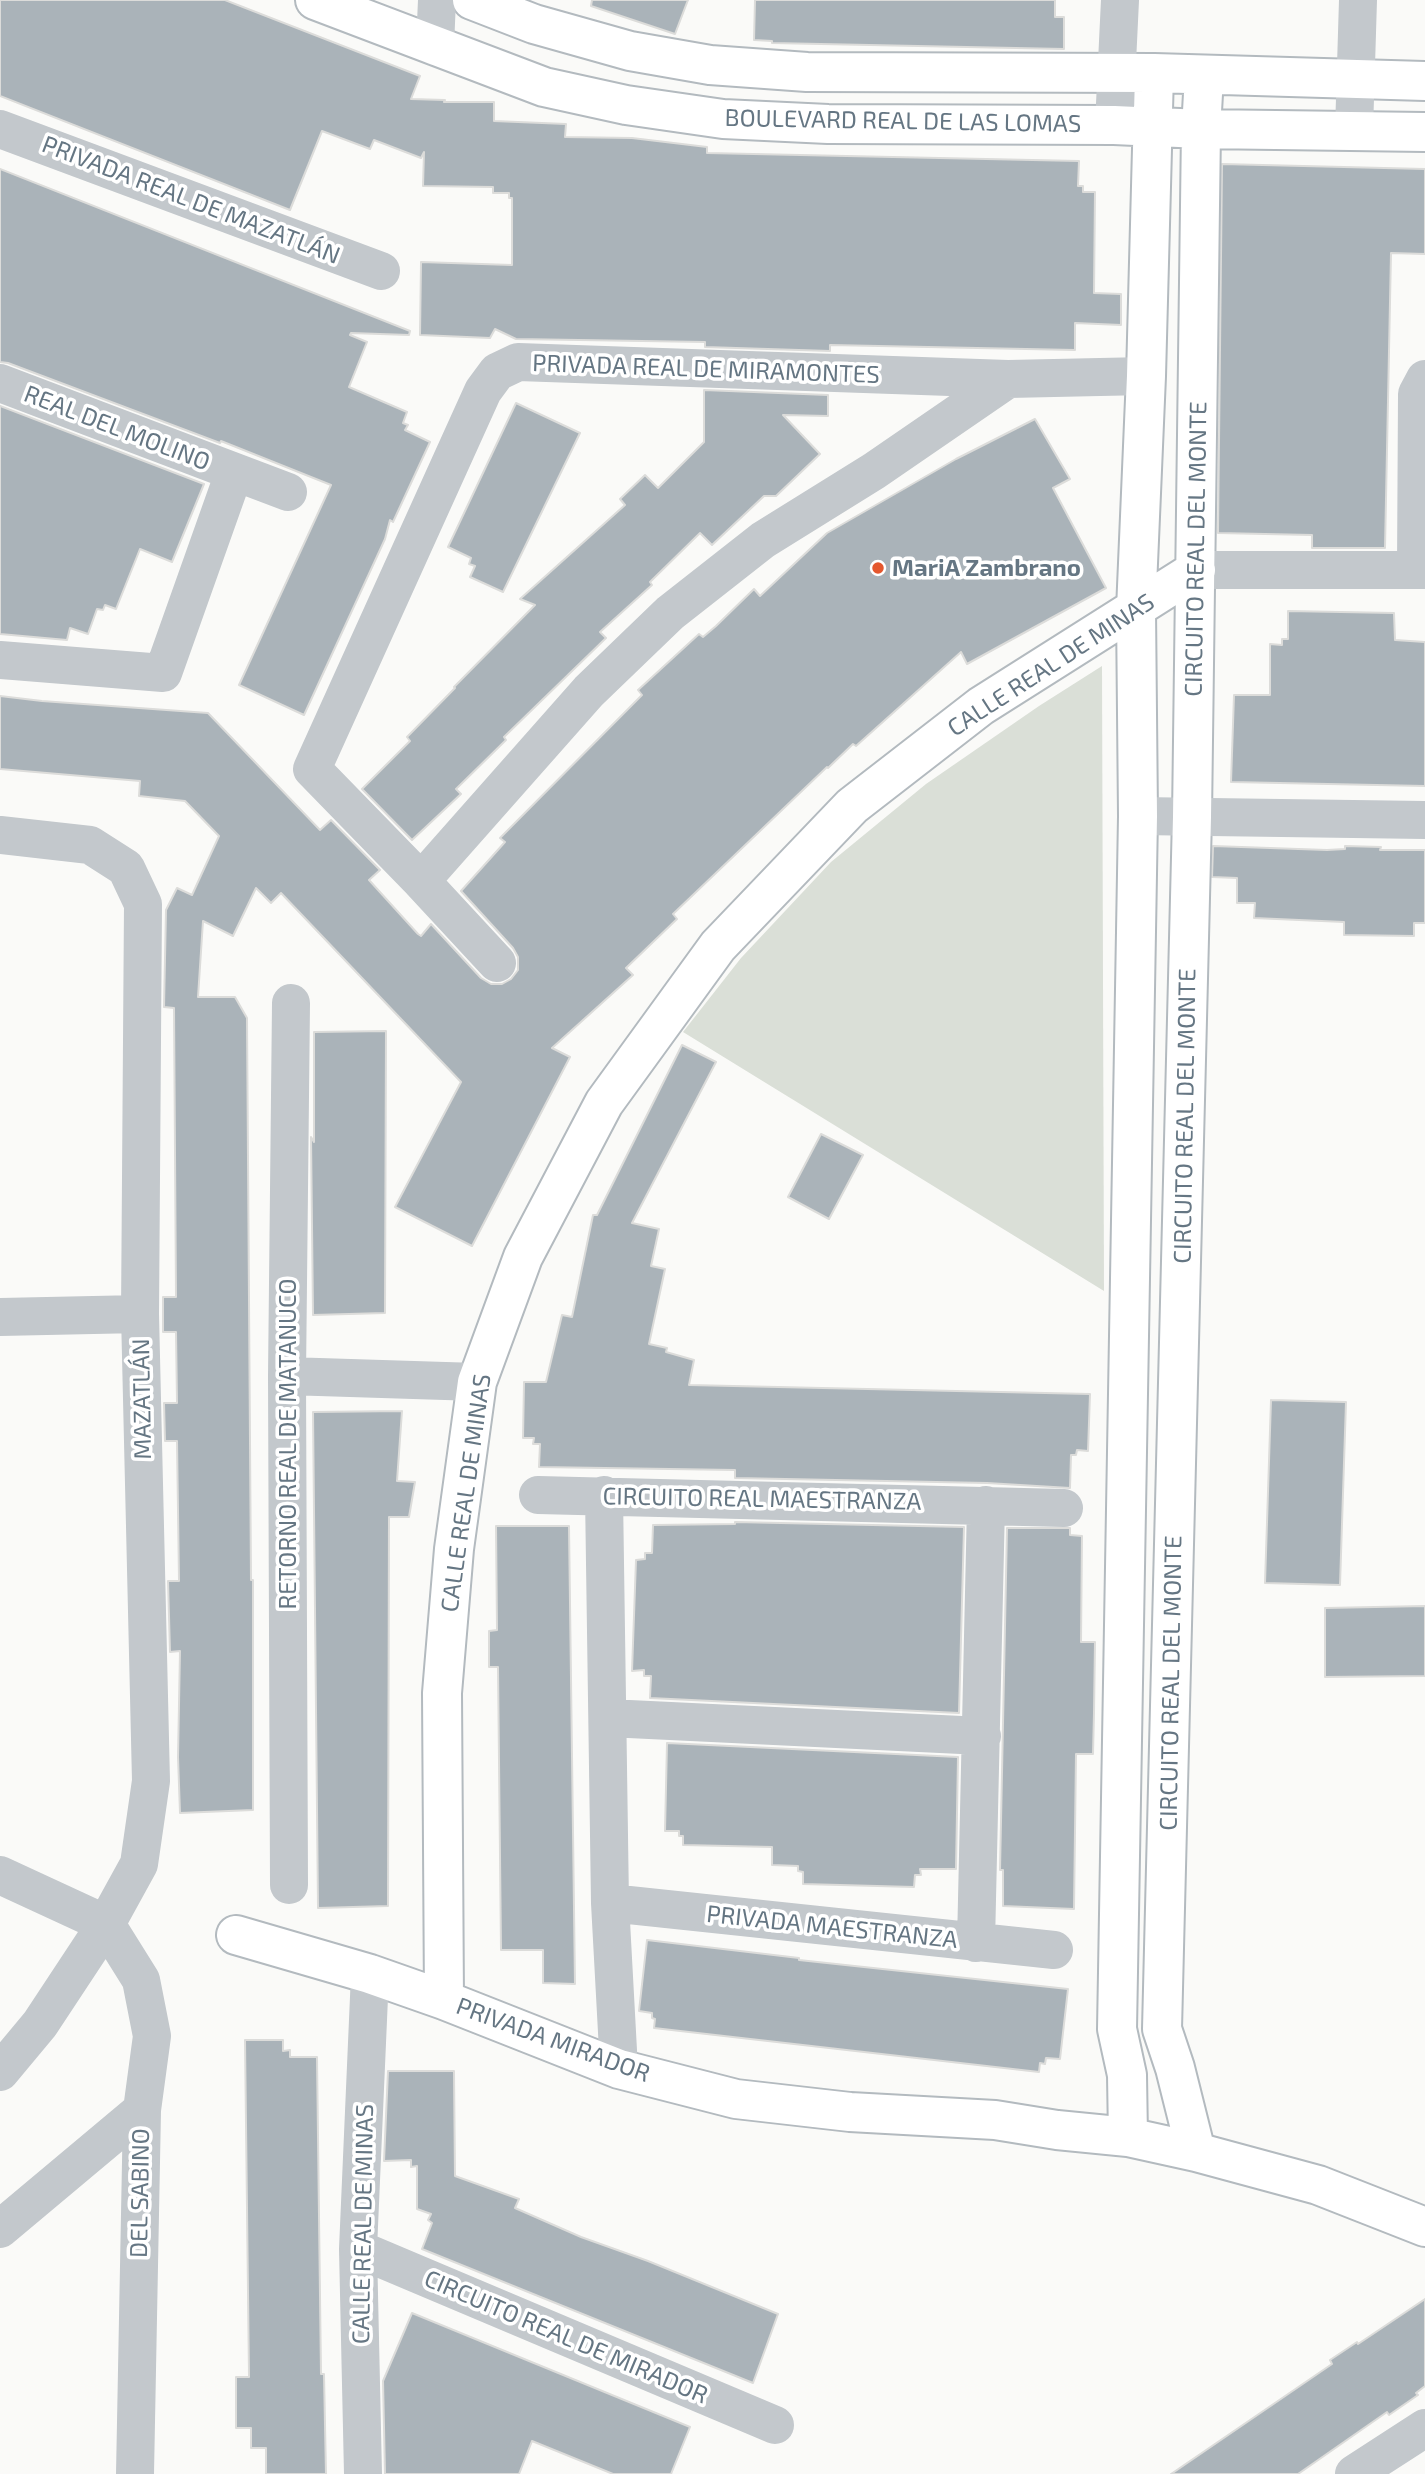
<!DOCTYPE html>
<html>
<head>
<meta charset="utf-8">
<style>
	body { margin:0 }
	canvas { display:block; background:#fafaf8 }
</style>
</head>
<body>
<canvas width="1425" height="2474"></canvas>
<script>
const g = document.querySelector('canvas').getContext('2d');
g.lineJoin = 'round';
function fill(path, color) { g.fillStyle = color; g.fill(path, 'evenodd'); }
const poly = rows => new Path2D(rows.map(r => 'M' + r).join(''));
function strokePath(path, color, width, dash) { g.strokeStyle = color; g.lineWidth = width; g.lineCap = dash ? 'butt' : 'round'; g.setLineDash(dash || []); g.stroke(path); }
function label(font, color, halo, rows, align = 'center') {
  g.font = font + ' "Exo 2",sans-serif'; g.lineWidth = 7; g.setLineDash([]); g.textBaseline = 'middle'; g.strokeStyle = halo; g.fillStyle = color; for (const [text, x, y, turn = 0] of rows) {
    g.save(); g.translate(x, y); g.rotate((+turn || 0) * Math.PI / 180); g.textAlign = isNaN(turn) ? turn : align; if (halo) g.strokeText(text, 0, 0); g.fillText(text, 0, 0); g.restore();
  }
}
fill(poly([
	[1102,666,1104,1291,683,1032,741,958,831,862,926,784,1039,706]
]), '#dadfd7');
const building = poly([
	[0,0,225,0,420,76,411,99,445,100,444,102,494,102,494,121,566,124,565,137,632,138,707,147,707,153,1079,161,1078,186,1083,186,1083,192,1095,192,1094,293,1121,294,1121,325,1075,323,1075,350,830,345,830,351,705,347,705,342,516,339,495,329,490,338,420,335,421,262,512,265,512,198,509,198,509,193,493,193,493,187,423,186,424,152,421,158,374,140,370,149,322,131,290,210,0,96,0,0],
	[592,0,688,0,675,34,591,6,592,0],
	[755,0,1055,0,1055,17,1064,17,1064,49,772,43,772,41,754,40,755,0],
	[1222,164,1425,169,1425,254,1391,253,1385,548,1312,548,1312,535,1218,533,1222,164],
	[0,169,410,331,409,335,351,333,350,335,367,342,349,387,407,412,403,423,408,425,405,430,430,442,393,522,390,520,385,539,304,715,239,685,331,485,221,441,220,443,8,363,0,362,0,169],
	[704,390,828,395,828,416,783,415,820,454,776,496,764,496,712,545,700,533,650,582,652,585,600,632,606,638,504,737,506,740,456,789,461,794,412,840,362,789,410,741,407,737,455,688,454,687,535,605,520,599,625,505,620,499,645,475,658,488,704,442,704,390],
	[516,403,580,433,503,592,470,577,475,566,469,564,471,558,448,547,516,403],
	[0,406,204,484,172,562,140,549,116,609,105,605,103,610,97,609,88,634,70,628,67,640,0,634,0,406],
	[1035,419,1070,479,1053,488,1106,588,967,664,961,652,856,746,853,744,828,768,827,767,673,914,677,919,626,968,633,975,552,1048,570,1057,472,1246,395,1207,461,1082,281,893,271,903,256,888,233,936,203,921,198,997,235,997,247,1018,251,1580,253,1580,253,1810,180,1813,178,1757,180,1651,170,1652,168,1581,179,1581,177,1441,165,1441,164,1403,177,1403,176,1332,163,1332,163,1297,176,1297,174,1008,164,1007,166,910,177,888,192,895,219,836,185,801,139,796,140,781,0,769,0,696,42,701,208,713,320,830,331,820,380,870,369,880,418,934,421,936,431,924,481,978,491,984,502,984,511,979,518,970,518,957,513,948,461,891,505,842,500,838,642,695,638,690,699,634,703,637,716,626,754,589,760,596,827,533,956,459,1035,419],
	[1288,611,1394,613,1395,640,1425,642,1425,786,1231,782,1234,695,1270,695,1270,644,1282,645,1282,639,1288,639,1288,611],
	[1213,846,1327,850,1345,849,1345,846,1381,847,1380,850,1425,850,1425,923,1414,923,1414,936,1344,935,1344,922,1254,918,1255,903,1237,903,1237,878,1212,877,1213,846],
	[386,1031,385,1313,313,1315,311,1137,314,1142,314,1032,386,1031],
	[682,1045,716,1062,632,1223,659,1229,651,1266,665,1269,649,1344,667,1348,666,1352,694,1360,689,1385,1090,1394,1088,1451,1077,1450,1076,1455,1071,1455,1070,1488,987,1483,735,1478,735,1470,539,1467,540,1444,533,1444,534,1438,523,1438,524,1382,546,1382,562,1315,572,1317,593,1215,597,1215,682,1045],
	[821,1134,863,1155,829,1219,788,1197,821,1134],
	[1271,1400,1346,1402,1340,1585,1265,1583,1271,1400],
	[402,1411,397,1481,415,1482,409,1517,389,1517,388,1906,318,1908,313,1412,402,1411],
	[735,1522,964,1527,959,1713,650,1698,651,1676,644,1676,644,1670,632,1671,636,1560,645,1559,645,1553,652,1553,653,1525,735,1524,735,1522],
	[496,1526,569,1526,575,1984,543,1983,543,1950,501,1950,498,1667,489,1667,489,1631,497,1630,496,1526],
	[1007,1528,1070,1528,1070,1535,1082,1536,1081,1642,1095,1642,1094,1713,1093,1754,1076,1754,1074,1909,1003,1906,1003,1870,1000,1870,1007,1528],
	[1425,1606,1425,1676,1325,1677,1325,1608,1425,1606],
	[667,1743,958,1757,956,1869,920,1869,921,1875,915,1875,914,1887,803,1884,803,1872,798,1871,798,1866,772,1865,772,1847,683,1845,683,1836,679,1836,679,1831,665,1831,667,1743],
	[647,1940,799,1958,799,1960,1068,1989,1060,2059,1046,2058,1045,2064,1040,2063,1039,2072,654,2028,655,2019,652,2018,652,2013,639,2011,647,1940],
	[245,2040,283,2040,283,2051,290,2050,290,2057,317,2057,321,2374,324,2374,326,2474,266,2474,266,2448,251,2448,251,2428,236,2428,236,2377,249,2377,245,2040],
	[388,2071,454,2071,455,2176,519,2199,515,2208,581,2237,648,2261,778,2314,753,2383,422,2249,432,2223,428,2220,431,2214,417,2209,417,2166,411,2167,411,2160,384,2161,388,2071],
	[1425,2299,1425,2386,1416,2393,1418,2395,1389,2415,1387,2412,1298,2474,1171,2474,1332,2364,1330,2360,1357,2342,1358,2344,1425,2299],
	[412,2313,690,2427,671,2474,613,2474,532,2441,519,2474,385,2474,383,2381,412,2313]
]);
fill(building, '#aab3b9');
strokePath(building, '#dcdcda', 2);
const secondary = poly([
	[315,0,544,87,626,105,723,119,828,124,1114,125,1201,129,1425,132],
	[472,0,534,24,630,51,710,65,807,72,1154,73,1425,81],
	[236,1935,370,1974,444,2000,619,2069,736,2099,850,2112,995,2120,1057,2130,1128,2137,1196,2152,1318,2185,1425,2227],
	[444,2000,442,1693,454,1549,477,1382,523,1257,604,1103,718,946,852,806,981,706,1196,570],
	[1128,2137,1127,2075,1117,2029,1138,816,1136,610,1146,376,1154,73],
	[1196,2152,1175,2068,1162,2029,1192,817,1201,129,1204,76]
]);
strokePath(secondary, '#b3babf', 42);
strokePath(poly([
	[435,46,437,0],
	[1114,125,1120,0],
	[0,129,381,271],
	[1354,131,1358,0],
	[0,383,288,492],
	[1416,569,1417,394,1425,379],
	[1196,570,1425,570],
	[0,660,163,673,234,473],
	[1138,816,1425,820],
	[0,835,90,845,126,868,143,904,140,1314,151,1781,139,1864,106,1924,40,2024,0,2072],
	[421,881,589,691,670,613,763,540,874,471,1008,379],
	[497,963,421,881,312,769,483,391,497,372,518,362,1008,379,1146,376],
	[0,1317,140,1314],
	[287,1376,477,1382],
	[538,1495,1064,1508],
	[604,1495,610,1903,619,2069],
	[608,1718,982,1736],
	[0,1875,106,1924],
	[289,1885,287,1376,291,1003],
	[610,1903,1054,1950],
	[106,1924,141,1980,152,2036,142,2110,135,2474],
	[976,1943,986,1505],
	[0,2229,142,2110],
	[358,2249,775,2425],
	[363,2474,358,2249,370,1974],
	[1354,2474,1425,2428]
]), '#c3c8cc', 38);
strokePath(secondary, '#fff', 38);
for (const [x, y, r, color] of [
	[878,568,7,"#e4572e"]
]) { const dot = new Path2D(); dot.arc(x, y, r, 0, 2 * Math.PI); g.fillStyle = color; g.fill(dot); strokePath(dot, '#fff', 2.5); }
label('24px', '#657683', '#fff', [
	["BOULEVARD REAL DE LAS LOMAS",903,121,1],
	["PRIVADA REAL DE MAZATLÁN",191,200,21],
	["PRIVADA REAL DE MIRAMONTES",706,369,2],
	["REAL DEL MOLINO",117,428,21],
	["CIRCUITO REAL DEL MONTE",1196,549,-89],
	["CALLE REAL DE MINAS",1051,665,-33],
	["CIRCUITO REAL DEL MONTE",1185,1116,-89],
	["MAZATLÁN",142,1399,-91],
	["RETORNO REAL DE MATANUCO",288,1444,-90],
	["CALLE REAL DE MINAS",466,1493,-82],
	["CIRCUITO REAL MAESTRANZA",762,1499,1],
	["CIRCUITO REAL DEL MONTE",1171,1683,-89],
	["PRIVADA MAESTRANZA",832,1927,6],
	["PRIVADA MIRADOR",553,2040,20],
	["DEL SABINO",140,2193,-89],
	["CALLE REAL DE MINAS",363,2224,-89],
	["CIRCUITO REAL DE MIRADOR",566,2337,23]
]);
label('bold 24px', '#657683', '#fff', [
	["MariA Zambrano",892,568]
], 'left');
</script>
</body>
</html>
